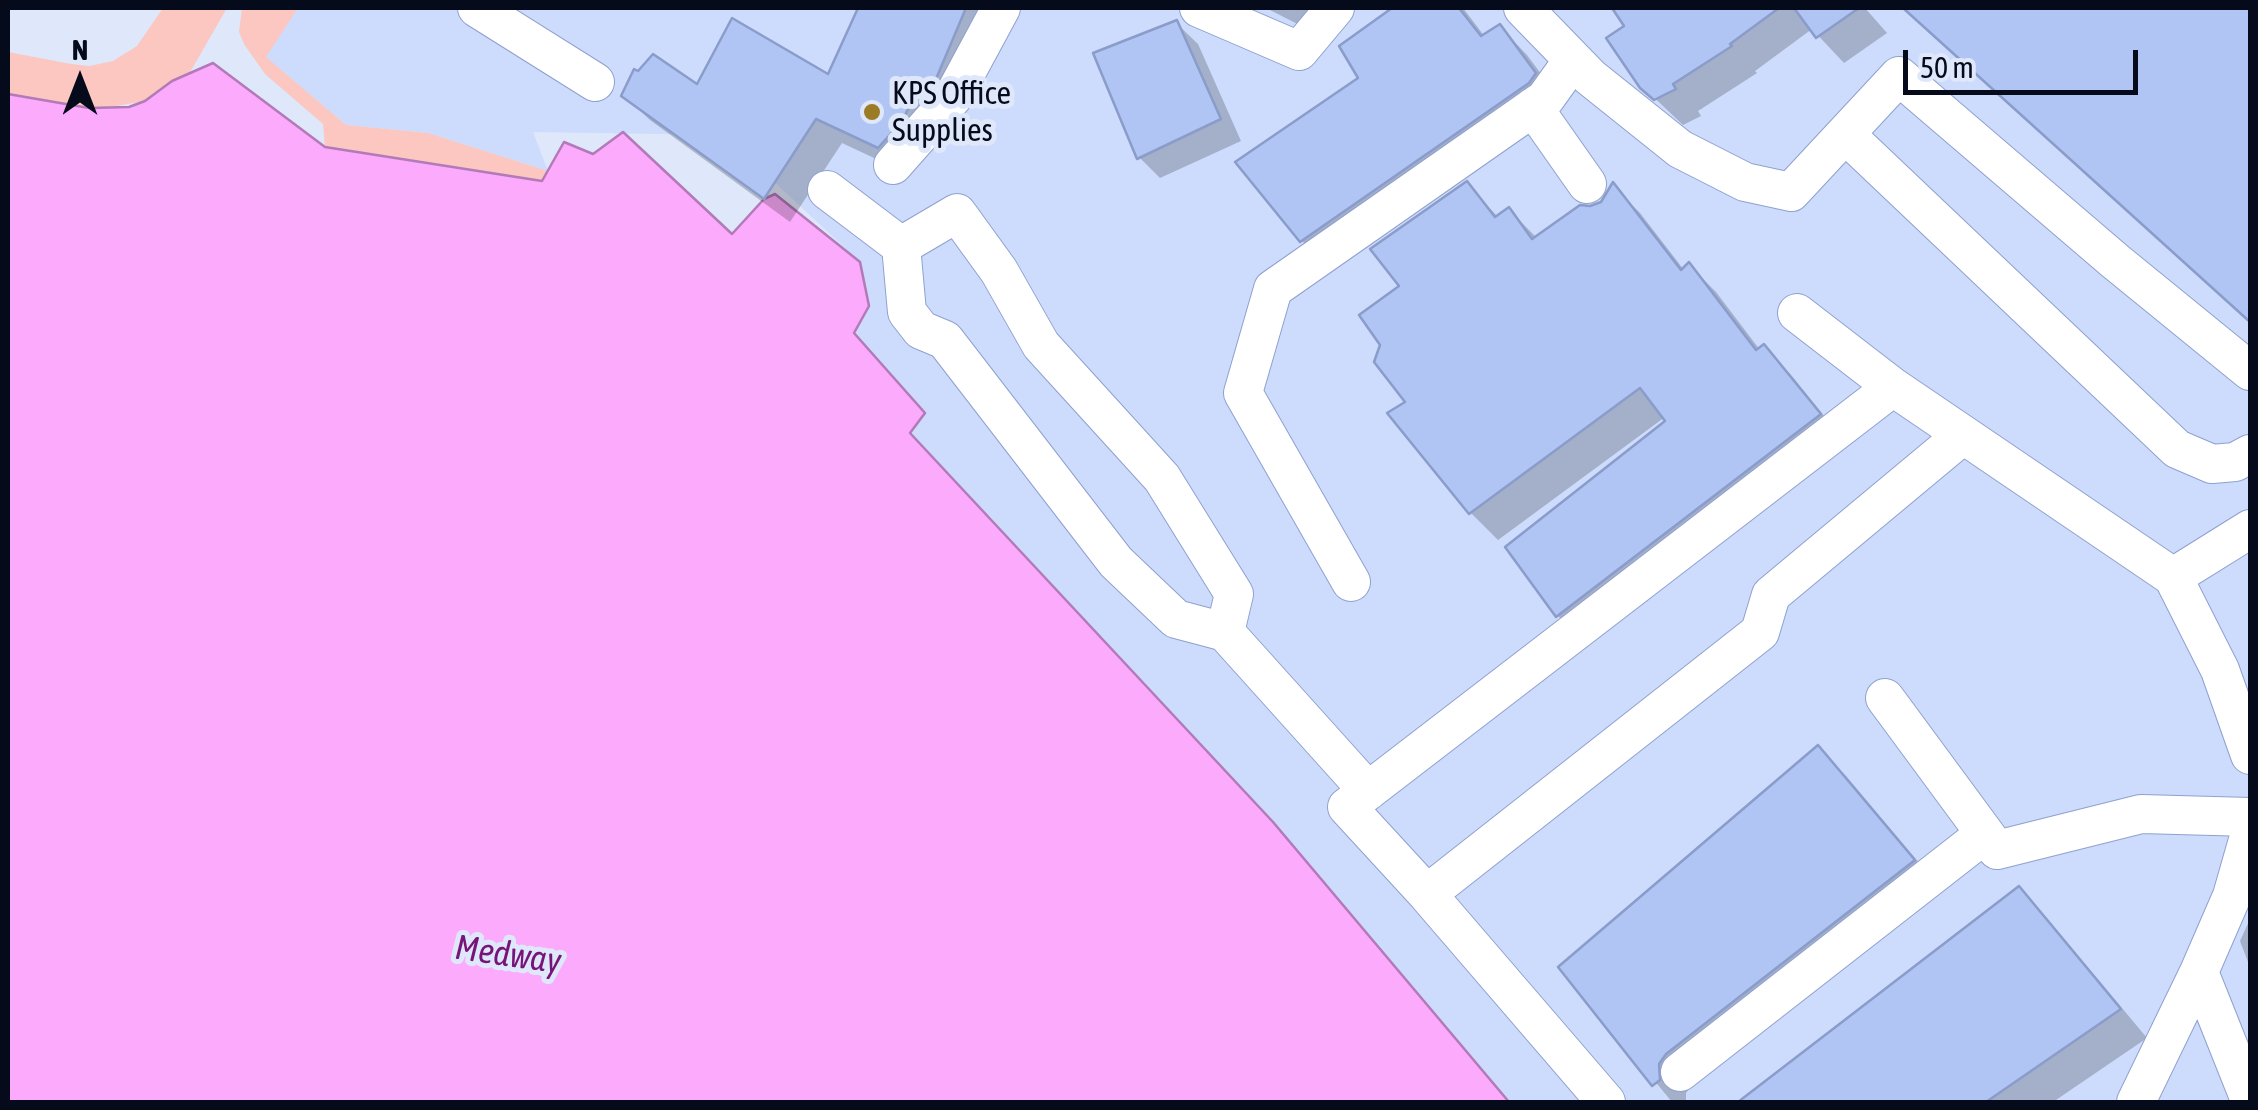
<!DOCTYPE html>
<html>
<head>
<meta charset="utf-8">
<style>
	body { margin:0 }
	#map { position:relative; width:2258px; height:1110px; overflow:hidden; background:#dfe7fa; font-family:"Asap Condensed",sans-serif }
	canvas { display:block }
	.frame { position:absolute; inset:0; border:10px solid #060b1b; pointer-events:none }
	.north { position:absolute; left:30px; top:30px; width:100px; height:100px; -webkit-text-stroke:8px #dfe7fa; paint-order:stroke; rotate:0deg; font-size:28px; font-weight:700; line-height:40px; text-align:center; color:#060b1b }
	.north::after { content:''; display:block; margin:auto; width:35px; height:45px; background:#060b1b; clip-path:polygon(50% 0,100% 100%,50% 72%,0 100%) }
	.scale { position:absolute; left:1903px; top:50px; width:235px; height:45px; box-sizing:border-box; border:5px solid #060b1b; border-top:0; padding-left:12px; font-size:30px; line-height:35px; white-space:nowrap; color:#060b1b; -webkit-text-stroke:8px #dfe7fa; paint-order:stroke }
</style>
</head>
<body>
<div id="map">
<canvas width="2258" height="1110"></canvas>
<div class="frame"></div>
<div class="north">N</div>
<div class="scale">50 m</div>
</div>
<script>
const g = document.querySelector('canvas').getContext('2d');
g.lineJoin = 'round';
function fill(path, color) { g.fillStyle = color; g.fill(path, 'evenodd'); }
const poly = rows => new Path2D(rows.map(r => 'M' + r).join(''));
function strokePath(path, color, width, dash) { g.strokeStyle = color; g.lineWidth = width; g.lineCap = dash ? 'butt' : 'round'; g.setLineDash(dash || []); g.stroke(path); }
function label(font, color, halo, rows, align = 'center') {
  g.font = font + ' "Asap Condensed",sans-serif'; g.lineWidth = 10; g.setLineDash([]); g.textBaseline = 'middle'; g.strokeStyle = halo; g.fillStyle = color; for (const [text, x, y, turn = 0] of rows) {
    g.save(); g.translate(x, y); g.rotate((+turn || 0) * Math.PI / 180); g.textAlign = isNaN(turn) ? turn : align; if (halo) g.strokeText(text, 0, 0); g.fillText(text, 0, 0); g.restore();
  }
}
fill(poly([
	[298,8,2250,8,2250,1102,1509,1102,1273,822,910,432,925,412,854,333,860,262,724,135,533,132,548,171,428,133,346,125,265,57]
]), '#cddbfc');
fill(poly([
	[163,8,227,8,189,74,172,81,145,101,99,109,8,94,8,52,71,64,89,66,113,61,137,46],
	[242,8,298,8,266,57,346,125,428,133,548,171,542,181,325,147,323,124,265,74,244,44,239,32]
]), '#fbc7c0');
const water = poly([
	[213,63,325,147,542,181,564,142,593,154,623,132,732,234,764,199,775,194,860,262,869,306,854,333,925,413,910,433,1273,822,1509,1102,8,1102,8,94,89,108,129,107,145,101,172,81,213,63]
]);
fill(water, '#fcaafb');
strokePath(water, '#b27ab8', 2.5);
fill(poly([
	[861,8,1002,8,904,172,842,143,790,222,650,120,624,95,829,78],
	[1266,8,1355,8,1350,18,1329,40],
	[1396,8,1463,8,1485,37,1500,27,1527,55,1562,102,1330,268,1302,241,1239,162,1361,79,1342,47],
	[1615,8,1865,8,1887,33,1844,63,1812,29,1755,71,1757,73,1698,111,1701,116,1683,125,1642,86,1628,27],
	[1905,8,2250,8,2250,322,1917,20],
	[1176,23,1198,44,1241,141,1160,178,1139,157],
	[1466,184,1499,218,1509,210,1537,238,1602,204,1613,186,1640,213,1684,270,1689,265,1716,292,1760,350,1764,347,1791,375,1846,443,1586,643,1558,616,1509,548,1669,422,1665,417,1498,540,1470,512,1409,403,1403,287],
	[1818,749,1846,776,1941,889,1694,1082,1686,1093,1686,1102,1672,1102,1561,967],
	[2019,889,2046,917,2147,1038,2053,1102,1742,1102],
	[2250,919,2250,967,2240,941]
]), '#0003');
const building = poly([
	[858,8,966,8,933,86,930,89,918,86,903,120,878,148,816,119,764,199,621,96,634,69,638,71,653,54,697,84,732,18,828,74,858,8],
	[1392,8,1459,8,1481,36,1500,24,1536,73,1529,83,1300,242,1235,162,1358,78,1339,46,1392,8],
	[1612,8,1779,8,1730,44,1732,46,1673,84,1676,89,1654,100,1640,88,1606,38,1624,26,1612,8],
	[1794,8,1859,8,1816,38,1794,8],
	[1903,8,2250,8,2250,322,1903,8],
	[1177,20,1221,119,1137,159,1093,53,1177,20],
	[1467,181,1495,217,1509,207,1532,239,1580,205,1590,206,1601,202,1613,182,1681,270,1689,262,1756,350,1764,344,1821,414,1556,617,1505,547,1665,421,1640,388,1469,514,1387,413,1405,402,1374,362,1380,345,1359,315,1399,286,1370,249,1467,181],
	[1818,745,1915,860,1666,1054,1659,1064,1660,1080,1652,1086,1558,967,1818,745],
	[2019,886,2121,1009,1986,1102,1738,1102,2019,886]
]);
fill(building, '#b1c5f4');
strokePath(building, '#8a9cc9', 2.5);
const minor = poly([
	[477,8,595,82],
	[1199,8,1299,51,1335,8],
	[1523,8,1590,77,1680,149,1745,182,1791,192,1899,76,2115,261,2250,371],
	[1533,107,1587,184],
	[1845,134,2177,449,2212,464,2235,462,2250,454],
	[893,165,953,97,1001,8],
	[827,190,901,246,957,213,999,271,1041,345,1162,478,1234,594,1225,632],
	[901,246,907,312,921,330,945,340,1116,562,1176,619,1225,632,1368,791],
	[1797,313,1893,387],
	[2173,577,2250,529],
	[1351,582,1243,393,1273,289,1545,99,1573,60],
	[1885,698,1997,850,2141,814,2250,817],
	[2250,833,2232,896,2199,972,2250,1100],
	[1427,894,1760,632,1771,595,1963,435],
	[1680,1072,1985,834],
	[1606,1102,1427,894,1347,807,1893,387,2173,577,2220,670,2250,755],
	[2136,1102,2199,972]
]);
strokePath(minor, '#8ea1ce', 40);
strokePath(minor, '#fff', 38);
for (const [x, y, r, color] of [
	[872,112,10,"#9b7b25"]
]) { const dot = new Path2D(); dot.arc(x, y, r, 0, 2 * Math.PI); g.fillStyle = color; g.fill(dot); strokePath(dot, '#dfe7fa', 4); }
label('32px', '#060b1b', '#dfe7fa', [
	["KPS Office",892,94],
	["Supplies",892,131]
], 'left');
label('italic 35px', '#761478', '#dfe7fa', [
	["Medway",508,955,8]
]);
</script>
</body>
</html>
